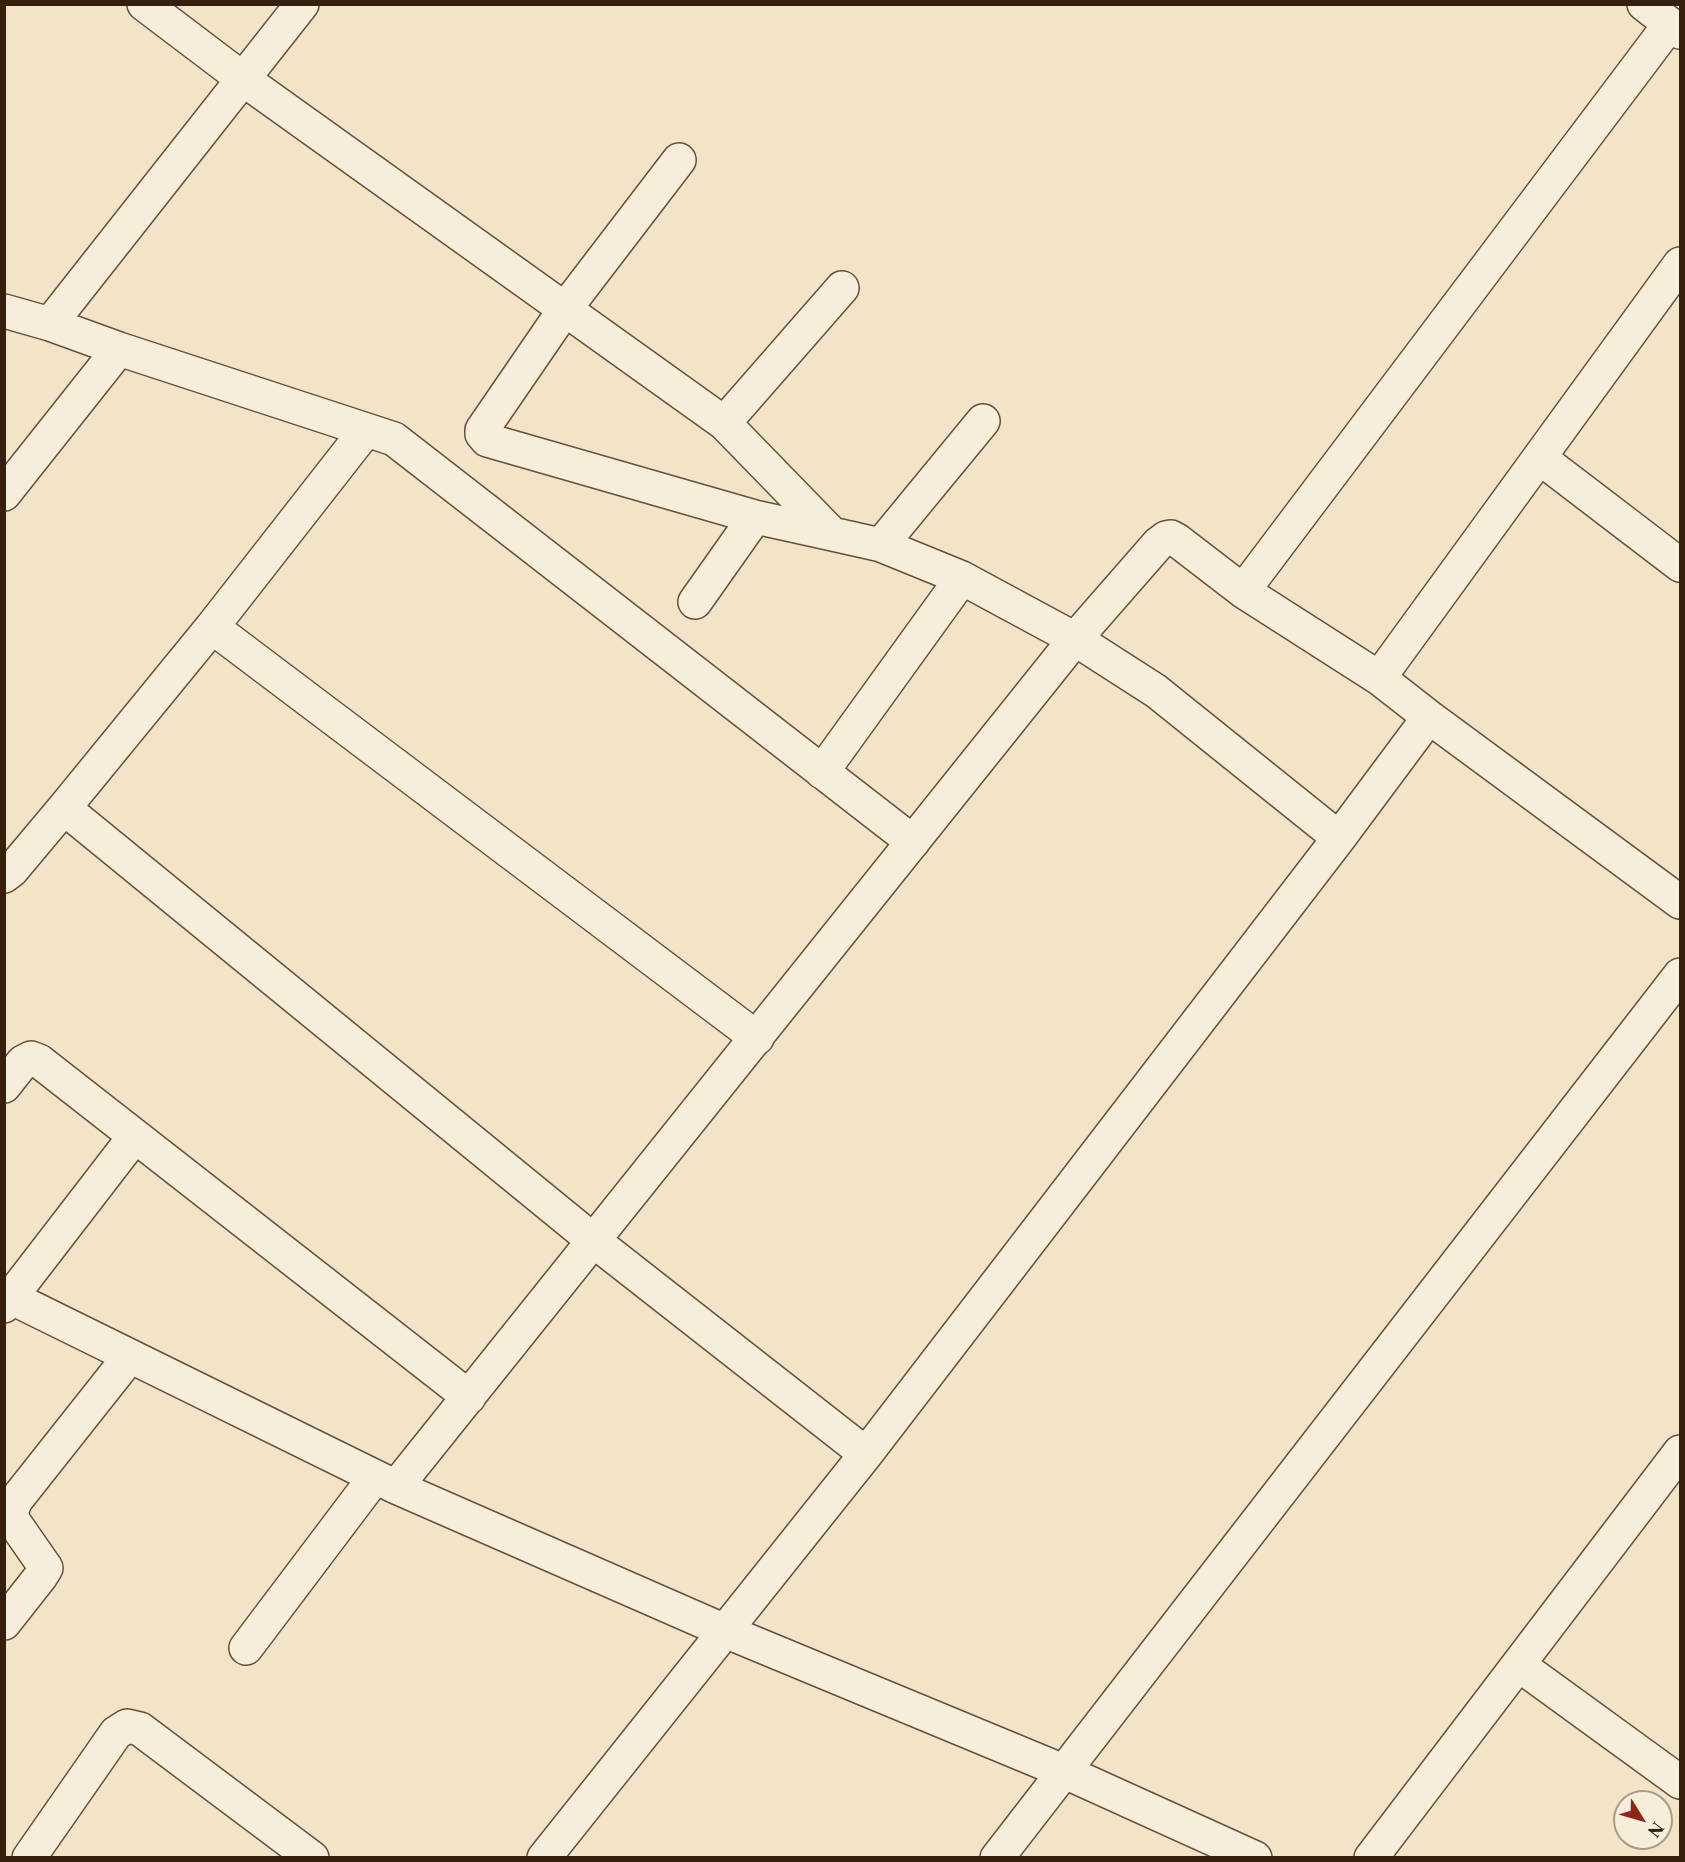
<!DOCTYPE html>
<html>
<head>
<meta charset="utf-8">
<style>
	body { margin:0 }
	#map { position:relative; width:1685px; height:1862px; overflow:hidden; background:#f3e3c7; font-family:"Libre Caslon Text",serif }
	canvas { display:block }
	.frame { position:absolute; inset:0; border:6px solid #371f0d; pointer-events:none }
	.north { position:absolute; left:1613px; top:1790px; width:60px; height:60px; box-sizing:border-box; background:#f7eddb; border:2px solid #aa9b89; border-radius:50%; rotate:127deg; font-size:16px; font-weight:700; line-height:24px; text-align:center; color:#371f0d }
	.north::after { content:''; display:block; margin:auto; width:21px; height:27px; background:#8f2418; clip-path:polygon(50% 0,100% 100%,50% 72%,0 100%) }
</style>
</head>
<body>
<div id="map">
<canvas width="1685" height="1862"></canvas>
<div class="frame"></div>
<div class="north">N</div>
</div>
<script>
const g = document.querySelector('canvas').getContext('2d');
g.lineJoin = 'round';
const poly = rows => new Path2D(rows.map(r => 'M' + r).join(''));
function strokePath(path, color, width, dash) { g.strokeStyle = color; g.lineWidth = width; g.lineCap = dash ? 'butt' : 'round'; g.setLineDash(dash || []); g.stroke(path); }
const minor = poly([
	[144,4,243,79,724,423,832,534,881,545,962,578,1075,639,1156,691,1339,838],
	[1644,4,1680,32],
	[679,160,565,309,482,430,482,434,487,440,755,517,832,534],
	[4,311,50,324,119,349,394,439,913,842],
	[50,324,302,4],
	[724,423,842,288],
	[1540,458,1680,565],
	[4,494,119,349],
	[881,545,983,421],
	[1243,591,1670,24],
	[695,602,755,517],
	[212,627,366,430],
	[1379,678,1680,264],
	[822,772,962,578],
	[64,808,594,1241,866,1454],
	[4,876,12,870,64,808,212,627,757,1038],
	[4,1086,23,1062,31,1058,39,1061,469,1397],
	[4,1294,396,1487,725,1631,1063,1771,1255,1858],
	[4,1306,135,1136],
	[396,1487,1075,639,1158,544,1166,538,1171,537,1178,541,1243,591,1379,678,1429,717,1680,902],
	[4,1623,41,1576,46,1568,14,1522,11,1512,13,1507,16,1500,130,1356],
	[246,1648,375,1477],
	[1519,1665,1680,1782],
	[29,1858,116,1733,127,1726,140,1729,312,1858],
	[544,1858,866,1454,1339,838,1429,717],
	[997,1858,1680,975],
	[1371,1858,1680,1452]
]);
strokePath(minor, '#66503c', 36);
strokePath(minor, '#f7eddb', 33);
</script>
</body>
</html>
